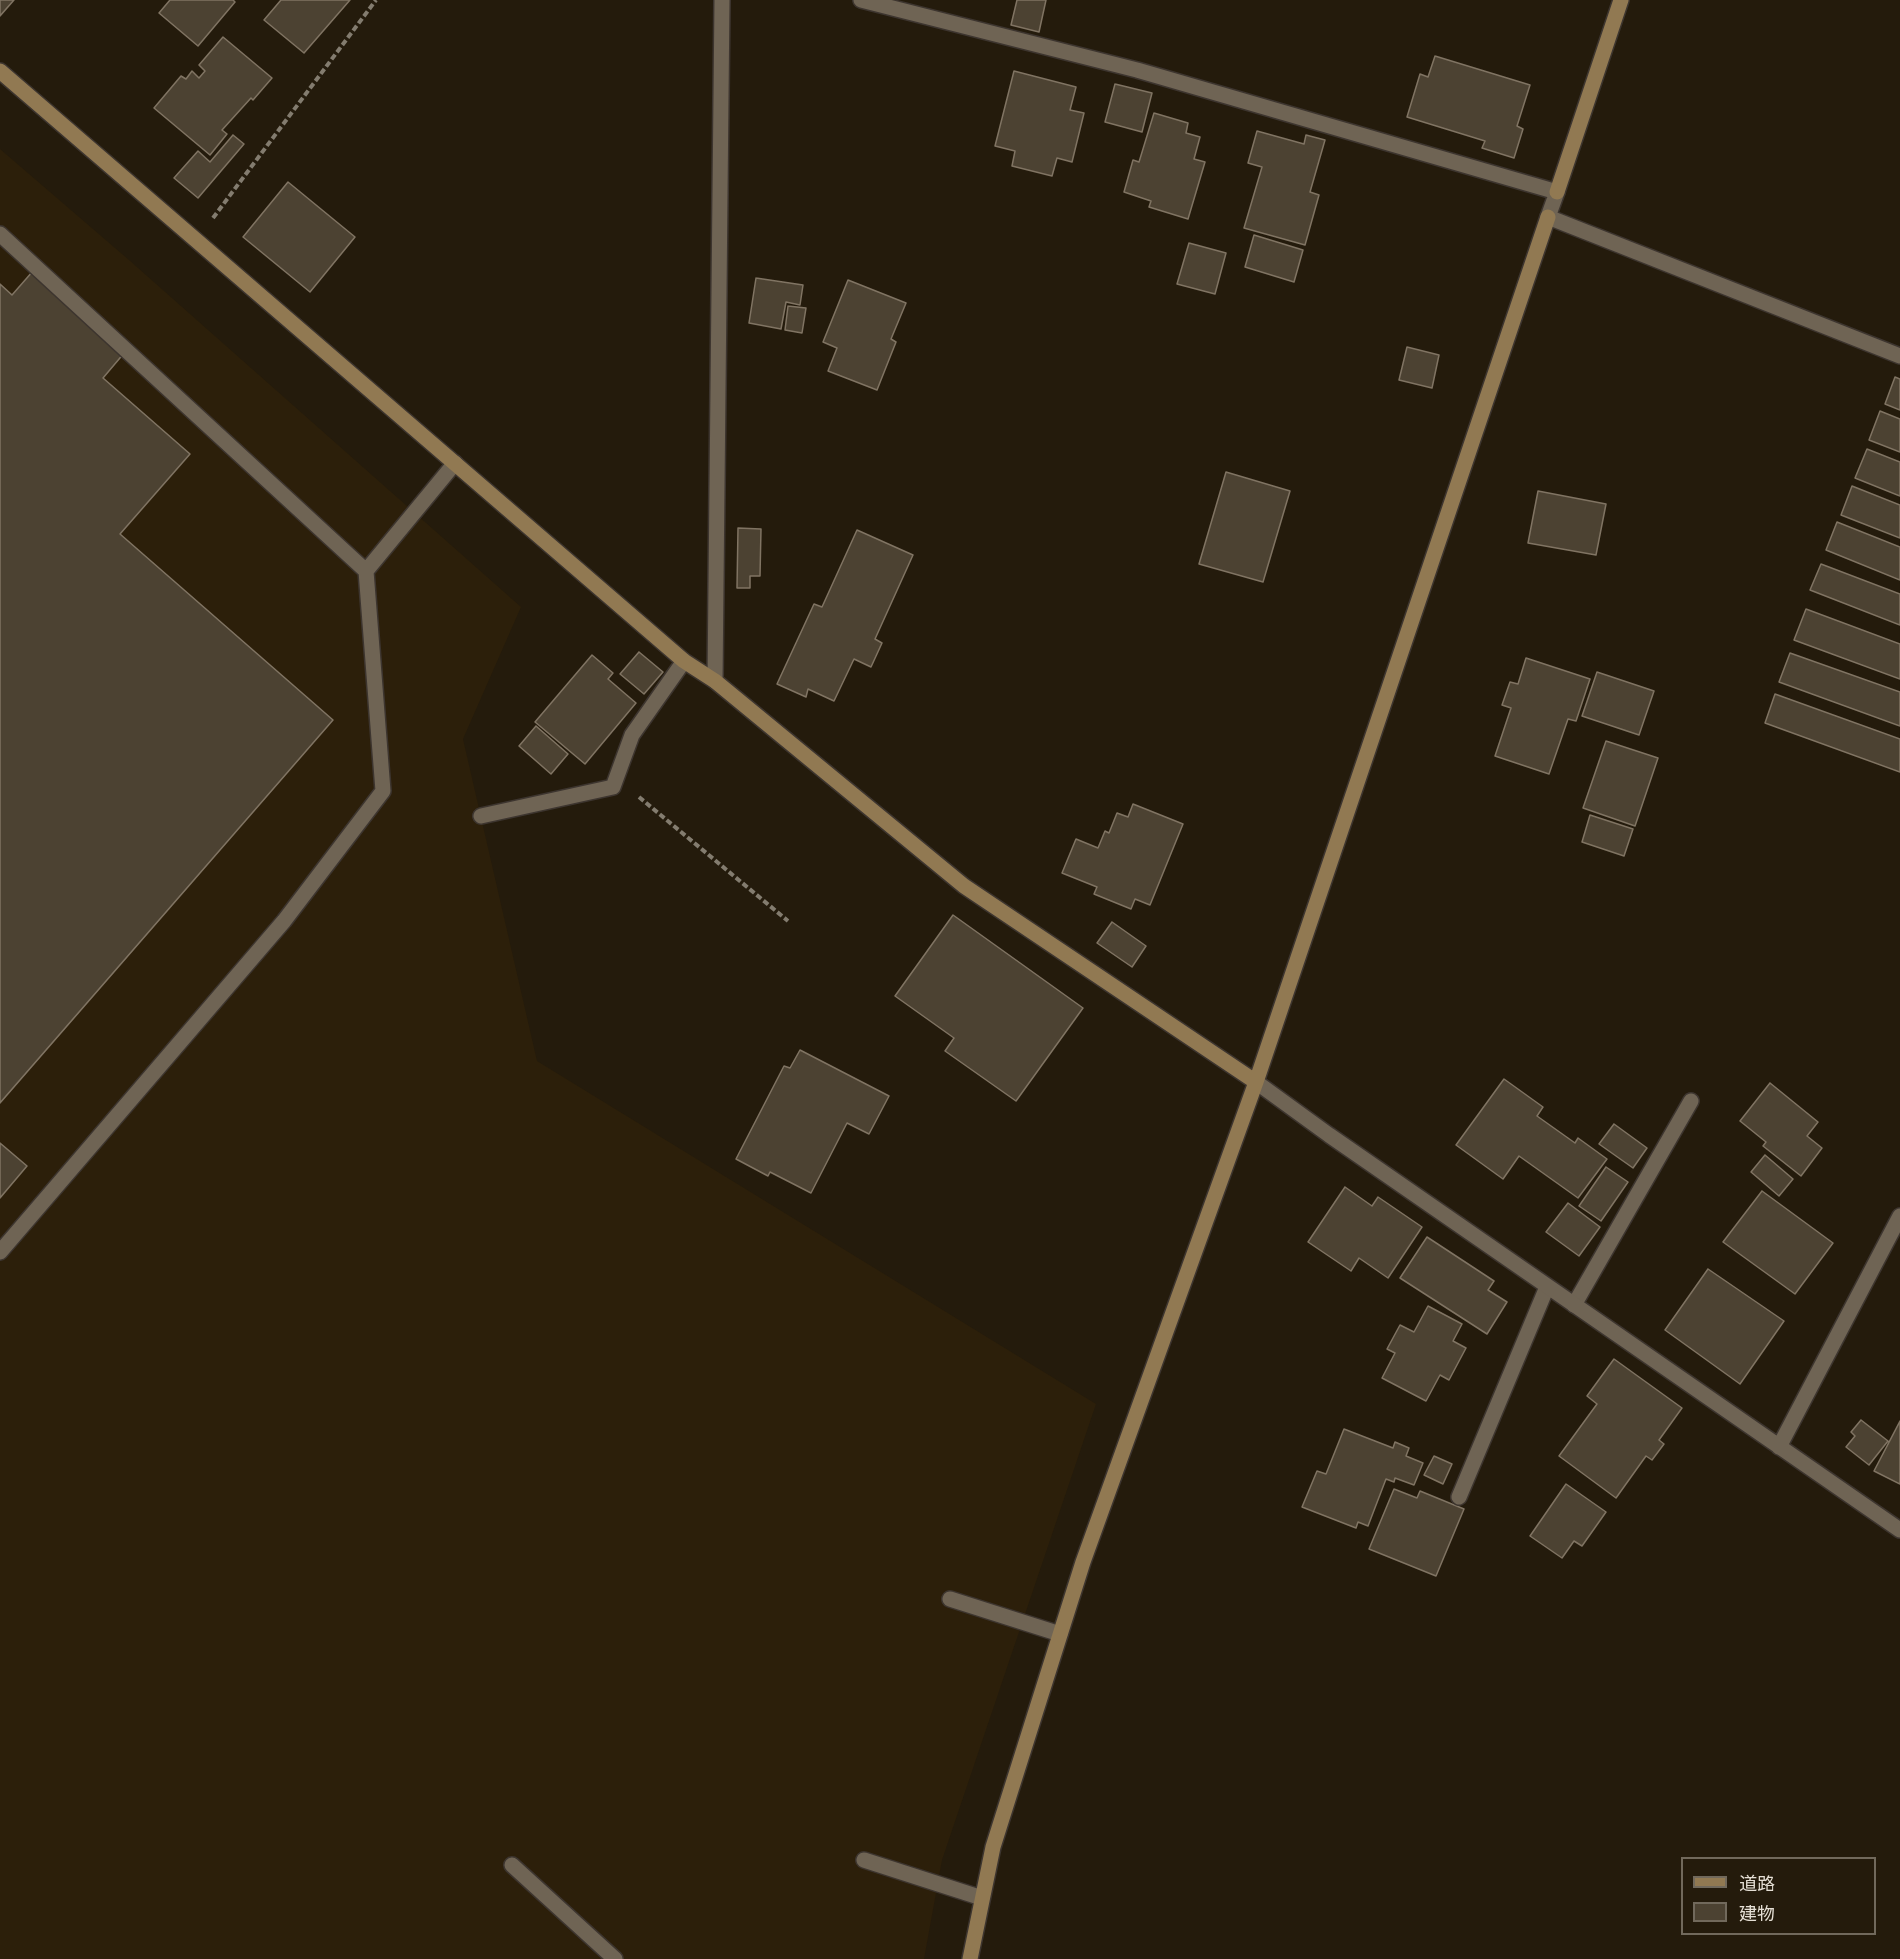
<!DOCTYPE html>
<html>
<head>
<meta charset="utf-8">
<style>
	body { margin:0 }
	#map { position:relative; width:1900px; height:1959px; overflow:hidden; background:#241b0c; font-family:"Nunito Sans","Noto Sans JP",sans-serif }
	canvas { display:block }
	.legend { position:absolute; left:1681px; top:1857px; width:195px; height:78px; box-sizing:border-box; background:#241b0c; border:2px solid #71695c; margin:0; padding:8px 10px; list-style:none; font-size:18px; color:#e5dfd5 }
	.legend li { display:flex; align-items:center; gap:12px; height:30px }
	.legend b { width:30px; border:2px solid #71695c }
</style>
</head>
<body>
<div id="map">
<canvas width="1900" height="1959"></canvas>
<ul class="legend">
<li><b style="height:8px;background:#917952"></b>道路</li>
<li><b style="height:16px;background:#4c4232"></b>建物</li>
</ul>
</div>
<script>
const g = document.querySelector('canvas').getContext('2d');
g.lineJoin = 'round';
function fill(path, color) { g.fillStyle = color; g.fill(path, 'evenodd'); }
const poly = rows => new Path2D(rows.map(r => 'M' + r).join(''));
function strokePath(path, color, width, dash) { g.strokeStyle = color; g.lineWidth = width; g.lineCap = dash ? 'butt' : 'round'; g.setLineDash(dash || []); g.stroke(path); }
fill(poly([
	[0,149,129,260,521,607,463,739,537,1061,1096,1404,942,1860,924,1959,0,1959]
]), '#2c1f0a');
const building = poly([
	[0,0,14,0,0,16,0,0],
	[170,0,233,0,235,2,198,46,159,13,170,0],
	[281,0,350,0,304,53,264,20,281,0],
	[1017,0,1046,0,1039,32,1011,25,1017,0],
	[223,37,272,78,253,100,251,98,222,130,227,134,210,155,154,108,181,76,186,79,192,71,199,78,205,71,199,65,223,37],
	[1435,56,1530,85,1517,126,1523,129,1514,158,1482,148,1485,141,1407,117,1420,74,1428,77,1435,56],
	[1014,71,1076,87,1070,110,1084,113,1072,162,1057,158,1052,176,1012,166,1015,151,995,146,1014,71],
	[1115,84,1152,93,1142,132,1105,122,1115,84],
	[1154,113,1188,123,1186,133,1200,137,1194,159,1205,162,1188,219,1149,207,1151,201,1124,192,1133,160,1139,162,1154,113],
	[1257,131,1304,144,1306,135,1325,140,1310,192,1319,195,1305,245,1244,228,1262,167,1248,163,1257,131],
	[233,135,244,144,198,198,174,178,198,151,210,162,233,135],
	[288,182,355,237,310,292,243,237,288,182],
	[1254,235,1303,250,1294,282,1245,267,1254,235],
	[1189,243,1226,253,1215,294,1177,284,1189,243],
	[33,271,125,352,103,378,190,454,120,534,333,720,0,1103,0,284,12,295,33,271],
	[756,278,803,285,800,305,786,302,781,329,749,323,756,278],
	[848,280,906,303,891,339,896,342,877,390,828,371,837,348,823,342,848,280],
	[788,306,806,308,802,333,785,330,788,306],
	[1407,347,1439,355,1432,388,1399,380,1407,347],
	[1895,377,1900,379,1900,410,1885,404,1895,377],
	[1880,411,1900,419,1900,452,1869,440,1880,411],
	[1867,449,1900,462,1900,496,1855,478,1867,449],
	[1226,472,1290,491,1263,582,1199,564,1226,472],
	[1852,486,1900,505,1900,538,1841,515,1852,486],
	[1538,491,1606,504,1596,555,1528,543,1538,491],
	[1837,522,1900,547,1900,580,1826,550,1837,522],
	[738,528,761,529,760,576,750,576,750,588,737,588,738,528],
	[857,530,913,555,875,639,882,643,871,667,854,659,834,701,808,689,806,697,777,684,814,604,822,607,857,530],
	[1821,564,1900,594,1900,625,1810,590,1821,564],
	[1806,609,1900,644,1900,679,1794,640,1806,609],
	[639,652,663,672,644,694,620,674,639,652],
	[1790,653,1900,692,1900,726,1779,682,1790,653],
	[592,655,613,673,608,679,636,703,585,764,535,722,592,655],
	[1526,658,1590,679,1576,721,1568,719,1549,774,1495,756,1511,708,1502,705,1510,682,1518,684,1526,658],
	[1597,672,1654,691,1639,735,1582,716,1597,672],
	[1775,694,1900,739,1900,772,1765,723,1775,694],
	[536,726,568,754,551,774,519,746,536,726],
	[1606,741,1658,758,1635,826,1583,808,1606,741],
	[1133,804,1183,824,1150,905,1135,899,1131,909,1094,894,1097,887,1062,873,1076,839,1098,848,1105,831,1109,833,1117,813,1128,817,1133,804],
	[1590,815,1633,829,1624,856,1582,842,1590,815],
	[953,915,1083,1008,1016,1101,945,1051,954,1038,895,996,953,915],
	[1112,922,1146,946,1132,967,1097,943,1112,922],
	[800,1050,889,1096,869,1134,847,1123,811,1193,770,1172,768,1176,736,1159,784,1066,790,1068,800,1050],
	[1504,1079,1543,1107,1537,1116,1575,1143,1578,1138,1607,1159,1578,1198,1519,1156,1503,1179,1456,1145,1504,1079],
	[1770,1083,1818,1122,1807,1136,1822,1148,1801,1176,1763,1146,1766,1142,1740,1121,1770,1083],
	[1614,1124,1647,1148,1633,1168,1599,1144,1614,1124],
	[0,1143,27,1166,0,1198,0,1143],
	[1765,1155,1793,1179,1779,1196,1751,1172,1765,1155],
	[1606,1167,1628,1182,1601,1221,1579,1206,1606,1167],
	[1345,1187,1372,1206,1378,1197,1422,1227,1388,1278,1359,1258,1351,1271,1308,1242,1345,1187],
	[1762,1191,1833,1243,1795,1294,1723,1242,1762,1191],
	[1568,1203,1600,1227,1579,1256,1546,1232,1568,1203],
	[1427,1237,1494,1281,1488,1290,1507,1302,1487,1334,1400,1278,1427,1237],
	[1708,1269,1784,1321,1740,1384,1665,1330,1708,1269],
	[1428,1306,1462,1324,1453,1341,1466,1348,1449,1380,1440,1375,1426,1401,1382,1378,1395,1353,1387,1349,1400,1325,1414,1332,1428,1306],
	[1614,1359,1682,1408,1659,1440,1664,1444,1652,1460,1646,1456,1616,1498,1559,1456,1597,1404,1587,1396,1614,1359],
	[1861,1420,1888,1441,1869,1465,1846,1447,1855,1436,1851,1432,1861,1420],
	[1900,1421,1900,1484,1874,1471,1900,1421],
	[1344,1429,1393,1448,1395,1442,1409,1448,1406,1456,1423,1463,1414,1485,1395,1478,1394,1482,1386,1479,1368,1526,1358,1522,1356,1528,1302,1507,1317,1471,1326,1474,1344,1429],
	[1434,1456,1452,1464,1443,1484,1424,1475,1434,1456],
	[1566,1484,1606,1512,1582,1546,1574,1541,1562,1558,1530,1536,1566,1484],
	[1394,1489,1417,1498,1420,1491,1464,1509,1436,1576,1369,1549,1394,1489]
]);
fill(building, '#4c4232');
strokePath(building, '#807463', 1.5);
const lane = poly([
	[0,234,366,571],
	[0,1252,284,921,383,791,366,571,455,463],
	[1574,1305,1691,1101],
	[1459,1497,1547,1287],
	[950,1599,1060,1634],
	[864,1860,982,1898],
	[512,1865,615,1959]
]);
const street = poly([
	[861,0,1137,70,1557,192,1548,217,1900,356],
	[715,681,722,0],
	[481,816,613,787,632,735,684,661],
	[1256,1082,1329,1135,1900,1530],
	[1779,1447,1900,1216]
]);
const secondary = poly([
	[0,71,684,661,715,681,964,886,1256,1082],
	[1557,192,1621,0],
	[970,1959,993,1847,1083,1562,1256,1082,1548,217]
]);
strokePath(lane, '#3d352f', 18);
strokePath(street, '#3d352f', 18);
strokePath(secondary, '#3d352f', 18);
strokePath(poly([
	[213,218,376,0],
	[639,797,788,921]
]), '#837c6f', 4, [6, 3]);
strokePath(lane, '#6f6454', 15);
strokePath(street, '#6f6454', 15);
strokePath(secondary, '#917952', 15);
</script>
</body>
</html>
